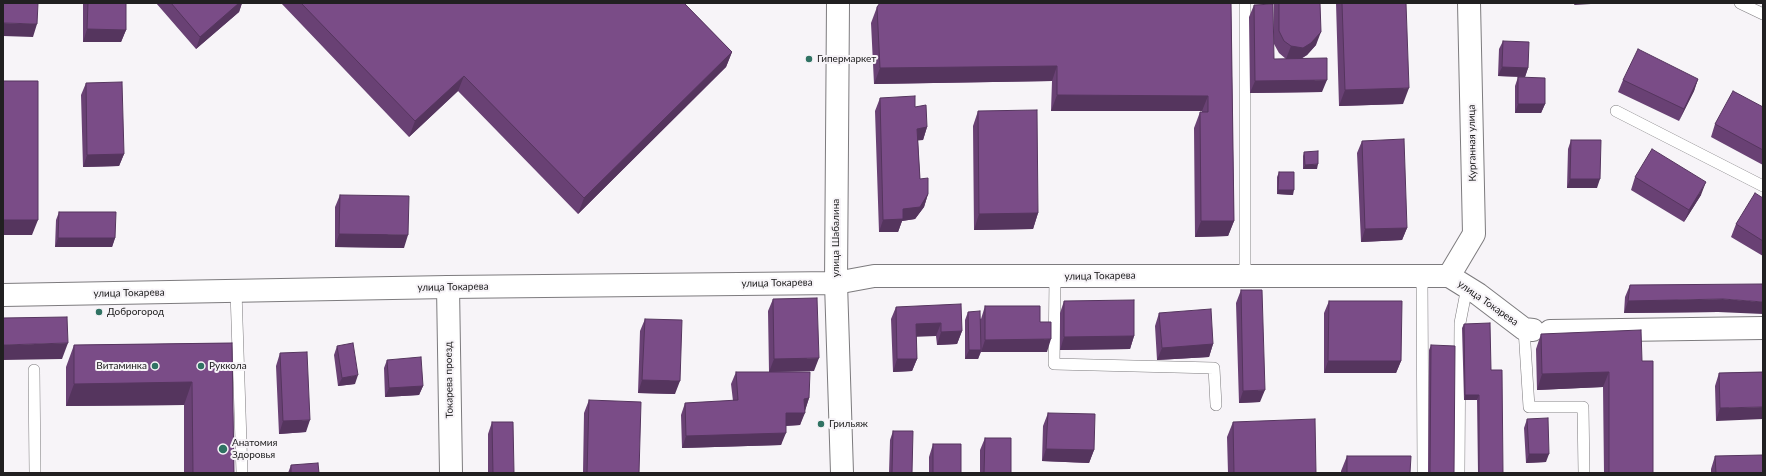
<!DOCTYPE html>
<html>
<head>
<meta charset="utf-8">
<style>
	body { margin:0 }
	#map { position:relative; width:1766px; height:476px; overflow:hidden; background:#f7f4f8; font-family:Lato,sans-serif }
	canvas { display:block }
	.frame { position:absolute; inset:0; border:4px solid #212021; pointer-events:none }
</style>
</head>
<body>
<div id="map">
<canvas width="1766" height="476"></canvas>
<div class="frame"></div>
</div>
<script>
const g = document.querySelector('canvas').getContext('2d');
g.lineJoin = 'round';
const poly = rows => new Path2D(rows.map(r => 'M' + r).join(''));
function strokePath(path, color, width, dash) { g.strokeStyle = color; g.lineWidth = width; g.lineCap = dash ? 'butt' : 'round'; g.setLineDash(dash || []); g.stroke(path); }
function fill(path, color) { g.fillStyle = color; g.fill(path, 'evenodd'); }
function label(font, color, halo, rows, align = 'center') {
  g.font = font + ' Lato,sans-serif'; g.lineWidth = 4; g.setLineDash([]); g.textBaseline = 'middle'; g.strokeStyle = halo; g.fillStyle = color; for (const [text, x, y, turn = 0] of rows) {
    g.save(); g.translate(x, y); g.rotate((+turn || 0) * Math.PI / 180); g.textAlign = isNaN(turn) ? turn : align; if (halo) g.strokeText(text, 0, 0); g.fillText(text, 0, 0); g.restore();
  }
}
const lane = poly([
	[1245,3,1245,275],
	[1740,3,1763,14],
	[1616,111,1763,186],
	[1422,276,1423,473],
	[1055,277,1054,364,1214,368,1216,405],
	[236,291,242,473],
	[1524,329,1529,407,1583,407,1584,473],
	[34,370,35,473],
	[1459,473,1460,323,1467,287]
]);
const street = poly([
	[1449,276,1474,234,1469,3],
	[836,283,874,276,1449,276,1478,294,1524,329,1533,330],
	[448,287,451,473],
	[1550,331,1763,328]
]);
const secondary = poly([
	[838,3,836,283,842,473],
	[3,295,448,287,836,283]
]);
strokePath(lane, '#7d7b7e', 12);
strokePath(street, '#7d7b7e', 24);
strokePath(secondary, '#7d7b7e', 24);
strokePath(lane, '#fff', 11);
strokePath(street, '#fff', 22);
strokePath(secondary, '#fff', 22);
fill(poly([
	[83,3,126,3,126,30,121,42,83,42],
	[156,3,242,3,239,12,196,49],
	[281,3,684,3,732,52,726,67,578,214,458,91,409,137],
	[1231,3,1234,221,1228,236,1195,237,1194,128,1200,112,1202,112,1202,111,1051,111,1052,81,874,84,871,23,877,7],
	[1274,3,1320,3,1316,45,1307,55,1301,59,1322,92,1250,93,1249,17,1254,5,1274,59,1289,59,1286,59,1279,53,1274,44],
	[1336,3,1406,3,1403,104,1339,106],
	[1503,41,1528,68,1525,77,1498,76,1499,49],
	[1518,77,1545,104,1541,113,1515,113,1515,86],
	[1698,79,1694,91,1679,121,1618,92,1623,80],
	[86,83,124,154,119,166,83,167,81,95],
	[880,98,915,107,927,127,923,140,918,140,920,179,928,194,924,207,915,219,902,221,898,232,879,232,875,111],
	[1763,107,1763,165,1711,137,1715,124],
	[978,111,1038,213,1033,229,974,230,973,126],
	[1571,140,1597,188,1567,188,1568,149],
	[1362,141,1407,228,1402,240,1361,242,1357,153],
	[1304,152,1317,169,1303,169,1303,156],
	[1279,172,1293,195,1277,194,1277,177],
	[1635,177,1701,195,1684,222,1631,190],
	[340,195,404,248,335,247,335,207],
	[1763,198,1763,256,1731,237,1736,224],
	[59,212,115,238,112,247,55,247,56,220],
	[1630,285,1718,312,1624,313,1625,297],
	[1241,290,1260,402,1239,403,1236,303],
	[773,299,814,371,769,372,768,311],
	[1064,301,1134,336,1130,349,1060,350,1060,313],
	[1329,301,1401,361,1396,373,1324,373,1324,313],
	[985,306,1040,322,1047,352,981,352,978,359,965,359,965,320,968,312,981,319],
	[896,307,962,331,957,344,937,345,936,336,916,336,917,359,912,371,893,372,891,319],
	[1159,313,1213,344,1209,357,1157,360,1155,326],
	[645,319,675,394,638,393,640,331],
	[1464,324,1491,370,1503,473,1478,473,1477,400,1464,400,1462,328],
	[1541,334,1642,361,1653,473,1604,473,1603,387,1537,390,1536,349],
	[232,343,234,473,184,473,184,405,66,406,66,367,74,345],
	[1431,345,1454,473,1428,473,1429,350],
	[337,346,355,384,338,386,334,355],
	[280,353,306,432,279,434,276,366],
	[387,360,423,386,419,395,385,397,384,368],
	[736,372,809,398,800,425,786,426,781,445,682,448,681,415,685,403,733,401,731,384],
	[1763,372,1716,421,1715,386,1719,373],
	[589,400,639,473,583,473,584,413],
	[1048,413,1094,450,1089,463,1042,461,1043,426],
	[1527,419,1546,462,1526,463,1524,428],
	[492,422,514,473,488,473,488,434],
	[1233,422,1316,473,1228,473,1227,437],
	[893,431,912,473,889,473,890,440],
	[985,438,1011,473,980,473,980,450],
	[933,444,961,473,929,473,929,457],
	[1347,456,1410,473,1341,473,1341,471],
	[1715,456,1763,473,1711,473,1711,469],
	[291,465,319,473,288,473]
]), '#694174');
fill(poly([
	[239,3,242,3,239,12,196,49,200,37],
	[1575,3,1591,3,1591,4,1574,5],
	[3,23,37,24,33,37,3,36],
	[87,29,126,30,121,42,83,42],
	[1321,32,1316,45,1307,55,1298,60,1286,59,1291,46],
	[732,52,726,67,578,214,584,198],
	[1057,66,1052,81,874,84,880,68],
	[1502,67,1528,68,1525,77,1498,76],
	[464,76,458,91,409,137,415,121],
	[1698,79,1694,91,1679,121,1684,109],
	[1327,80,1322,92,1250,93,1255,81],
	[1409,88,1403,104,1339,106,1345,90],
	[1057,95,1208,96,1202,111,1051,111],
	[1518,104,1545,104,1541,113,1515,113],
	[927,127,923,140,913,141,917,129],
	[124,154,119,166,83,167,87,155],
	[1318,164,1317,169,1303,169,1305,165],
	[1570,179,1600,179,1597,188,1567,188],
	[1706,182,1701,195,1684,222,1689,210],
	[1278,190,1294,190,1293,195,1277,194],
	[928,194,924,207,915,219,902,221,898,232,879,232,883,220],
	[1038,213,1033,229,974,230,979,214],
	[3,220,38,220,32,235,3,235],
	[1201,221,1234,221,1228,236,1195,237],
	[1407,228,1402,240,1361,242,1365,229],
	[339,234,408,235,404,248,335,247],
	[58,238,115,238,112,247,55,247],
	[1723,299,1763,302,1763,314,1718,312,1624,313,1628,301],
	[941,323,936,336,911,337,916,324],
	[962,331,957,344,937,345,941,332],
	[1134,336,1130,349,1060,350,1064,337],
	[1051,339,1047,352,981,352,985,340],
	[68,343,62,359,3,360,3,345],
	[1213,344,1209,357,1157,360,1162,348],
	[969,350,981,350,978,359,965,359],
	[819,358,814,371,769,372,774,359],
	[897,359,917,359,912,371,893,372],
	[1328,361,1401,361,1396,373,1324,373],
	[1609,372,1603,387,1537,390,1542,374],
	[358,375,355,384,338,386,342,378],
	[642,380,680,381,675,394,638,393],
	[192,382,184,405,66,406,74,384],
	[423,386,419,395,385,397,389,388],
	[1265,390,1260,402,1239,403,1243,391],
	[1465,395,1479,395,1477,400,1464,400],
	[809,398,805,411,804,399],
	[1763,407,1763,419,1716,421,1720,408],
	[786,413,805,413,800,425,781,426],
	[310,420,306,432,279,434,283,421],
	[786,433,781,445,682,448,686,436],
	[1046,449,1094,450,1089,463,1042,461],
	[1529,454,1549,454,1546,462,1526,463]
]), '#55355e');
const building = poly([
	[3,3,38,3,37,24,3,23,3,3],
	[88,3,126,3,126,30,87,29,88,3],
	[171,3,239,3,200,37,171,3],
	[301,3,684,3,732,52,584,198,464,76,415,121,301,3],
	[880,3,1231,3,1234,221,1201,221,1200,112,1208,112,1208,96,1057,95,1057,66,880,68,877,7,880,3],
	[1279,3,1320,3,1321,32,1311,43,1303,48,1291,46,1284,41,1279,31,1279,3],
	[1342,3,1406,3,1409,88,1345,90,1342,3],
	[1273,4,1274,59,1327,58,1327,80,1255,81,1254,5,1273,4],
	[1503,41,1529,42,1528,68,1502,67,1503,41],
	[1638,49,1698,79,1684,109,1623,80,1638,49],
	[1518,77,1545,78,1545,104,1518,104,1518,77],
	[3,81,38,81,38,220,3,220,3,81],
	[122,82,124,154,87,155,86,83,122,82],
	[1733,91,1763,107,1763,150,1715,124,1733,91],
	[915,96,915,107,926,105,927,127,917,129,920,179,928,178,928,194,920,207,903,209,903,219,883,220,880,98,915,96],
	[1037,110,1038,213,979,214,978,111,1037,110],
	[1404,139,1407,228,1365,229,1362,141,1404,139],
	[1571,140,1601,140,1600,179,1570,179,1571,140],
	[1652,149,1706,182,1689,210,1635,177,1652,149],
	[1318,151,1318,164,1305,165,1304,152,1318,151],
	[1279,172,1294,172,1294,190,1278,190,1279,172],
	[1755,193,1763,198,1763,241,1736,224,1755,193],
	[340,195,409,196,408,235,339,234,340,195],
	[59,212,116,212,115,238,58,238,59,212],
	[1763,284,1763,302,1723,299,1628,301,1630,285,1763,284],
	[1241,290,1262,290,1265,390,1243,391,1241,290],
	[817,298,819,358,774,359,773,299,817,298],
	[1134,300,1134,336,1064,337,1064,301,1134,300],
	[1329,301,1402,301,1401,361,1328,361,1329,301],
	[961,304,962,331,941,332,941,323,916,324,917,359,897,359,896,307,961,304],
	[985,306,1040,306,1040,322,1051,322,1051,339,985,340,985,306],
	[1211,309,1213,344,1162,348,1159,313,1211,309],
	[980,311,981,350,969,350,968,312,980,311],
	[67,317,68,343,3,345,3,318,67,317],
	[645,319,682,320,680,381,642,380,645,319],
	[1490,323,1491,370,1502,370,1503,473,1479,473,1479,395,1465,395,1464,324,1490,323],
	[1641,330,1642,361,1653,361,1653,473,1609,473,1609,372,1542,374,1541,334,1641,330],
	[232,343,234,473,193,473,192,382,74,384,74,345,232,343],
	[353,343,358,375,342,378,337,346,353,343],
	[1431,345,1455,346,1454,473,1430,473,1431,345],
	[307,352,310,420,283,421,280,353,307,352],
	[421,357,423,386,389,388,387,360,421,357],
	[736,372,810,372,809,398,804,399,805,413,786,413,786,433,686,436,685,403,738,400,736,372],
	[1763,372,1763,407,1720,408,1719,373,1763,372],
	[589,400,641,402,639,473,587,473,589,400],
	[1048,413,1095,414,1094,450,1046,449,1048,413],
	[1548,418,1549,454,1529,454,1527,419,1548,418],
	[1315,419,1316,473,1234,473,1233,422,1315,419],
	[492,422,513,422,514,473,493,473,492,422],
	[893,431,913,431,912,473,892,473,893,431],
	[985,438,1011,438,1011,473,984,473,985,438],
	[933,444,961,444,961,473,933,473,933,444],
	[1763,455,1763,473,1716,473,1715,456,1763,455],
	[1347,456,1411,456,1410,473,1347,473,1347,456],
	[318,463,319,473,291,473,291,465,318,463]
]);
fill(building, '#7a4c87');
strokePath(building, '#55355e', 1);
for (const [x, y, r, color] of [
	[809,59,4,"#307263"],
	[99,312,4,"#307263"],
	[155,366,4,"#307263"],
	[201,366,4,"#307263"],
	[821,424,4,"#307263"],
	[223,449,5,"#307263"]
]) { const dot = new Path2D(); dot.arc(x, y, r, 0, 2 * Math.PI); g.fillStyle = color; g.fill(dot); strokePath(dot, '#f7f4f8', 1.5); }
label('10px', '#212021', '#f7f4f8', [
	["Гипермаркет",817,59],
	["Доброгород",107,312],
	["Витаминка",147,366,"right"],
	["Руккола",209,366],
	["Грильяж",829,424],
	["Анатомия",232,443],
	["Здоровья",232,455]
], 'left');
label('10px', '#212021', '#f7f4f8', [
	["Курганная улица",1472,143,-91],
	["улица Шабалина",836,238,-90],
	["улица Токарева",1100,276,-1],
	["улица Токарева",777,283,-1],
	["улица Токарева",453,287,-1],
	["улица Токарева",129,293,-1],
	["улица Токарева",1488,303,35],
	["Токарева проезд",449,380,-91]
]);
</script>
</body>
</html>
